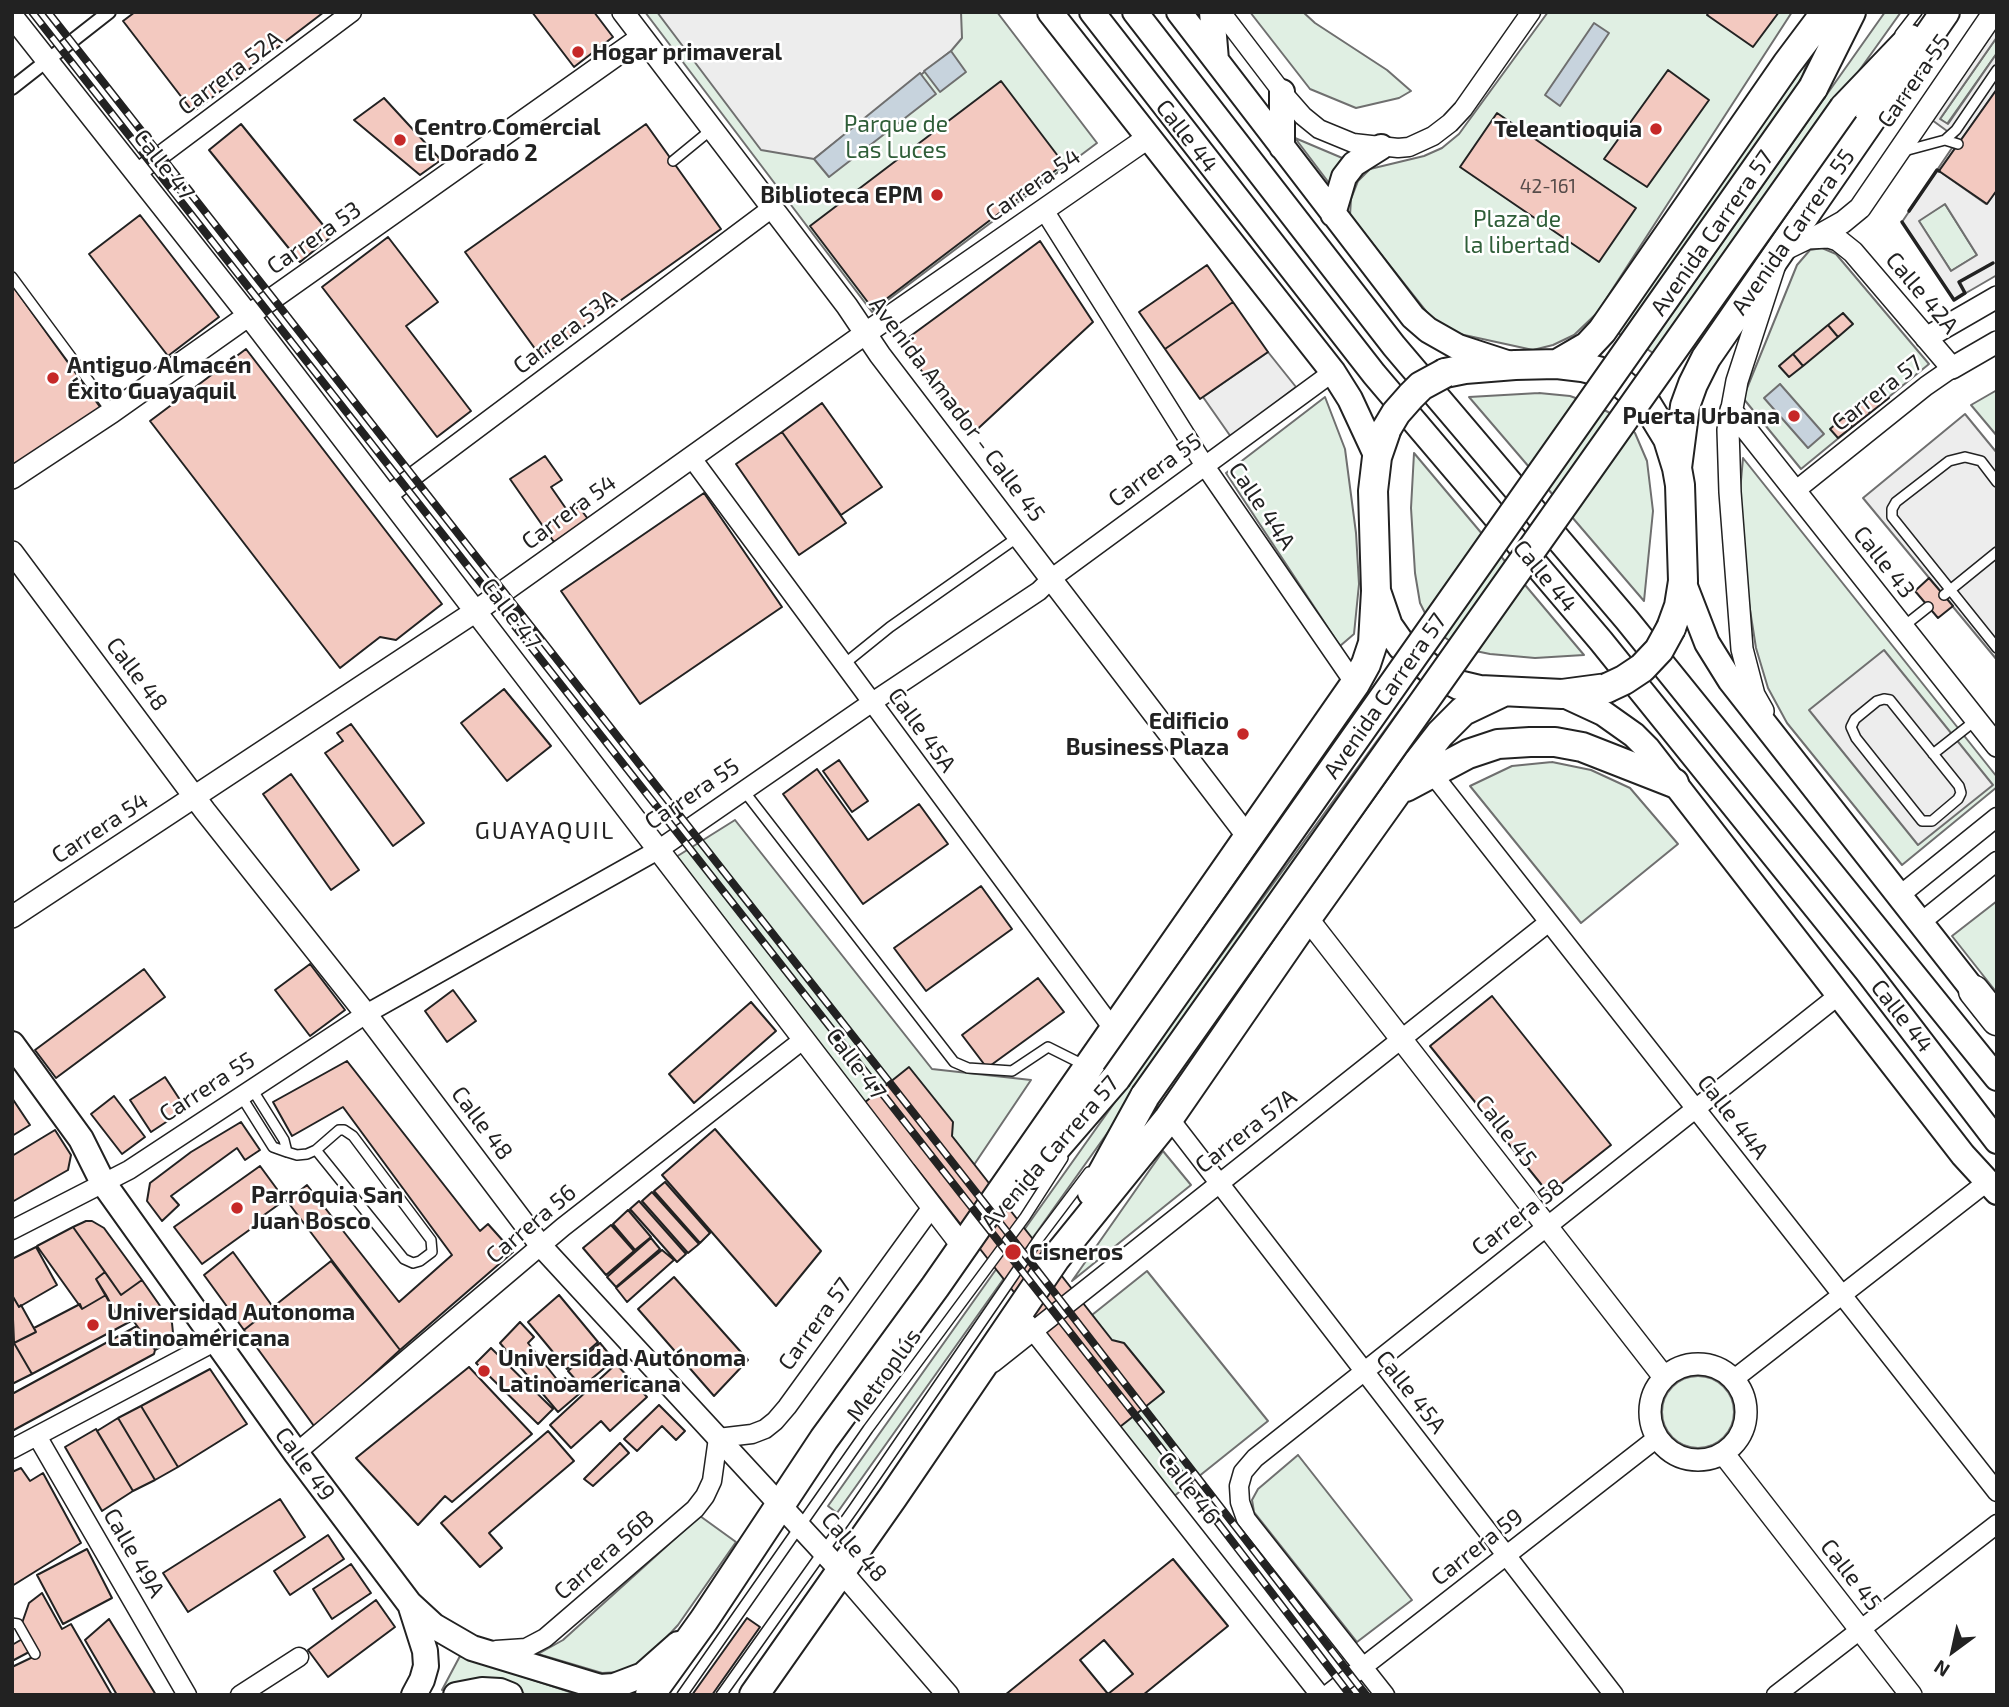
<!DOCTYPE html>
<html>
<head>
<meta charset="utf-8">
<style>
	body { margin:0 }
	#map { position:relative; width:2009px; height:1707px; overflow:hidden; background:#fff; font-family:"Exo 2",sans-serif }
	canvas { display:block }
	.frame { position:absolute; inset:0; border:14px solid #222; pointer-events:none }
	.north { position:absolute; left:1918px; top:1616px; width:70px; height:70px; -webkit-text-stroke:5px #fff; paint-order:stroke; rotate:213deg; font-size:19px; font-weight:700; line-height:28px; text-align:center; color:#222 }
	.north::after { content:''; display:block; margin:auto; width:24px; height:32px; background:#222; clip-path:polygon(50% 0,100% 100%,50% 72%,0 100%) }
</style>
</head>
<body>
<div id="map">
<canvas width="2009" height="1707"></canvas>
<div class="frame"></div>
<div class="north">N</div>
</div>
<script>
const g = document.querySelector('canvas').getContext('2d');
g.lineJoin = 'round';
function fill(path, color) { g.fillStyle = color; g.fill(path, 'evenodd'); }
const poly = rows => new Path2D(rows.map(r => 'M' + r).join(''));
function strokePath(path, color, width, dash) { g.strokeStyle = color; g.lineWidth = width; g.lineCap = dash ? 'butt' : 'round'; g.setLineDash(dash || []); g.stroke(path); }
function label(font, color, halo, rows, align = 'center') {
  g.font = font + ' "Exo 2",sans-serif'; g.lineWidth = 5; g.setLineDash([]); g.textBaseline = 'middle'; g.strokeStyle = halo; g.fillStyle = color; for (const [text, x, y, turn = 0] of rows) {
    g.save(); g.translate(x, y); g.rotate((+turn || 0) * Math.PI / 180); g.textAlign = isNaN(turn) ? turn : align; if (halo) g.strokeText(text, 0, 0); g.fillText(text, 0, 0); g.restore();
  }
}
const green = poly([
	[645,12,997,12,1097,143,872,312,645,12],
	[1250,12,1303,12,1315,23,1387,70,1411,91,1399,98,1356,108,1310,89,1250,12],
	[1548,12,1792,12,1597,313,1574,335,1553,345,1533,350,1455,333,1430,316,1350,215,1351,199,1358,181,1370,169,1424,156,1442,148,1459,134,1548,12],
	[1885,12,1901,12,1656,355,1647,349,1885,12],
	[1997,37,1997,53,1947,124,1940,119,1997,37],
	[1808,60,1798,89,1626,339,1617,332,1808,60],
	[1295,138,1347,160,1332,187,1295,138],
	[1945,204,1977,255,1951,271,1918,220,1945,204],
	[1822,248,1836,254,1929,364,1801,469,1743,398,1797,265,1810,250,1822,248],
	[1997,390,1997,436,1971,405,1997,390],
	[1539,393,1570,396,1595,405,1621,419,1635,433,1647,461,1653,511,1644,601,1469,397,1539,393],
	[1325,397,1345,449,1356,533,1359,584,1354,634,1340,646,1226,473,1325,397],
	[1414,453,1584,655,1535,658,1490,654,1461,648,1444,637,1428,619,1420,603,1415,573,1411,508,1414,453],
	[1743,458,1997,777,1997,787,1902,865,1787,723,1768,688,1756,648,1743,565,1739,503,1743,458],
	[1403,705,1409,709,837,1513,828,1506,1127,1085,1403,705],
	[1552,762,1591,770,1630,788,1678,844,1581,923,1470,786,1512,766,1552,762],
	[735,820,932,1069,1031,1080,945,1208,676,857,735,820],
	[1997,901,1997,993,1952,936,1997,901],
	[1163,1151,1191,1185,1072,1281,1163,1151],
	[1147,1271,1268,1421,1173,1497,1052,1347,1147,1271],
	'1662 1412a36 36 0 1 1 72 0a36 36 0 1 1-72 0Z',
	[1298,1455,1412,1600,1357,1642,1254,1512,1252,1500,1258,1489,1298,1455],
	[700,1516,736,1542,678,1625,655,1650,636,1666,622,1672,602,1673,538,1654,563,1640,700,1516],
	[460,1656,576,1694,582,1695,526,1695,520,1691,473,1681,442,1690,460,1656]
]);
fill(green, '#e0efe3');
strokePath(green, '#6f6f6f', 2);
const parking = poly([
	[657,12,961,12,962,38,951,51,814,159,761,150,657,12],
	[1997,27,1997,37,1940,119,1948,124,1997,53,1997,89,1939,171,1986,204,1997,190,1997,275,1954,300,1902,222,1958,139,1932,120,1997,27],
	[1945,204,1977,255,1951,271,1919,221,1945,204],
	[1268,352,1296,387,1231,437,1203,397,1268,352],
	[1965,414,1997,453,1997,660,1863,498,1965,414],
	[1884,650,1993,785,1918,845,1809,710,1884,650]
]);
fill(parking, '#ededed');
strokePath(parking, '#6f6f6f', 2);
const water = poly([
	[1594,23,1609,33,1560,106,1545,95,1594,23],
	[951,51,966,72,940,92,924,71,951,51],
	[920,73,936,94,829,177,814,159,920,73],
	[1780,384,1824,434,1808,448,1764,398,1780,384]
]);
fill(water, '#c7d3dd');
strokePath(water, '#6f6f6f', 2);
const building = poly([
	[135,12,324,12,193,112,123,21,135,12],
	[532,12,594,12,613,37,574,67,532,12],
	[1709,12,1779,12,1753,47,1707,15,1709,12],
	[1668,70,1709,100,1647,187,1604,159,1668,70],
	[1001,81,1064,164,873,309,810,226,1001,81],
	[1997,89,1997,190,1987,204,1939,171,1997,89],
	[384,98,441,160,420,175,354,120,384,98],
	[1497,113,1636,208,1599,262,1460,167,1497,113],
	[241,124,332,236,300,262,209,150,241,124],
	[646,124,721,229,541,357,465,252,646,124],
	[140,215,219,317,168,356,89,254,140,215],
	[388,237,438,302,406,326,471,411,437,437,322,287,388,237],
	[1040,241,1093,322,970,436,901,343,1040,241],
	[1207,265,1233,302,1165,349,1139,312,1207,265],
	[12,285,103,411,12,470,12,285],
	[1233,302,1268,352,1200,399,1165,349,1233,302],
	[1843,313,1853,324,1838,337,1828,325,1843,313],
	[1828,325,1838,337,1803,366,1793,354,1828,325],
	[246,349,442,604,396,640,380,637,340,668,150,421,246,349],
	[1793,354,1803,366,1789,377,1779,366,1793,354],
	[1880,388,1889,398,1870,413,1862,403,1880,388],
	[822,403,882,487,841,515,782,432,822,403],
	[1862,403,1870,413,1852,427,1844,417,1862,403],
	[1844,417,1852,427,1838,438,1830,429,1844,417],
	[782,432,846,523,799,555,736,464,782,432],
	[545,456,562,480,551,487,569,513,579,507,588,519,554,542,510,479,545,456],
	[704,493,782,607,640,704,561,591,704,493],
	[1929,578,1953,606,1938,618,1915,591,1929,578],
	[504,689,551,746,507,781,461,723,504,689],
	[351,724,424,823,393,846,325,753,343,741,337,733,351,724],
	[839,760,868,801,852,812,823,771,839,760],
	[817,769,868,840,919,804,948,844,863,904,783,794,817,769],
	[291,774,359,870,331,890,263,794,291,774],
	[981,886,1012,929,926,991,894,948,981,886],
	[310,964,345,1010,310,1036,275,990,310,964],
	[144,969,165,997,56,1078,35,1050,144,969],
	[1038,978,1064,1012,987,1068,962,1035,1038,978],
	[453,990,476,1021,447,1042,425,1011,453,990],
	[1492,996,1611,1145,1549,1194,1430,1046,1492,996],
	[751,1002,776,1031,694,1103,669,1074,751,1002],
	[347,1061,480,1231,488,1224,513,1252,400,1350,287,1201,307,1185,399,1302,452,1255,343,1107,292,1136,273,1102,347,1061],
	[909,1067,953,1122,952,1136,1112,1340,1124,1343,1164,1392,1116,1430,1075,1379,1076,1371,914,1165,904,1162,859,1107,909,1067],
	[165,1077,186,1109,151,1132,130,1100,165,1077],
	[114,1096,145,1137,122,1154,91,1114,114,1096],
	[12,1098,30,1125,12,1136,12,1098],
	[241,1122,260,1150,245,1160,237,1148,171,1196,179,1205,162,1221,147,1201,150,1183,191,1152,241,1122],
	[715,1129,821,1251,776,1306,662,1175,715,1129],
	[55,1130,71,1155,68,1170,12,1202,12,1156,55,1130],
	[260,1166,285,1200,264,1215,266,1218,202,1264,174,1227,260,1166],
	[665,1182,710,1233,700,1243,654,1191,665,1182],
	[652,1192,699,1244,688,1253,642,1201,652,1192],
	[639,1201,686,1254,677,1262,630,1209,639,1201],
	[628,1210,651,1237,635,1250,613,1224,628,1210],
	[86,1221,92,1221,104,1228,142,1280,121,1295,73,1227,86,1221],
	[611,1225,634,1251,606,1275,583,1248,611,1225],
	[73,1227,105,1272,96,1279,106,1295,82,1309,37,1246,73,1227],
	[651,1238,660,1249,616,1287,607,1277,651,1238],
	[36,1247,57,1285,19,1307,12,1295,12,1259,36,1247],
	[662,1250,674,1260,627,1302,616,1288,662,1250],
	[233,1252,273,1307,244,1330,204,1275,233,1252],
	[331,1261,400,1350,325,1419,314,1426,244,1330,331,1261],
	[105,1272,121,1295,142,1280,172,1323,173,1333,166,1344,155,1350,123,1307,115,1312,96,1279,105,1272],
	[674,1277,748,1360,714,1396,638,1309,674,1277],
	[12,1295,19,1307,21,1305,36,1332,14,1343,12,1295],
	[106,1295,115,1312,123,1307,133,1320,32,1374,14,1343,36,1332,34,1328,80,1304,82,1309,106,1295],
	[559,1295,598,1342,567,1369,528,1322,559,1295],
	[520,1322,534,1337,528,1343,559,1382,565,1378,579,1394,558,1412,500,1343,520,1322],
	[137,1326,155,1350,154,1354,12,1431,12,1394,137,1326],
	[12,1343,14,1343,32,1374,12,1384,12,1343],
	[600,1343,614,1360,582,1387,568,1371,600,1343],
	[491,1348,553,1409,538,1424,476,1363,491,1348],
	[616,1364,647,1397,610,1431,601,1421,571,1448,550,1425,616,1364],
	[469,1367,532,1434,452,1502,445,1496,418,1525,356,1458,469,1367],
	[210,1369,247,1424,178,1467,141,1406,210,1369],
	[659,1405,685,1431,676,1440,662,1426,637,1451,624,1439,659,1405],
	[141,1406,178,1467,155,1480,118,1418,141,1406],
	[118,1418,155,1480,133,1491,97,1431,118,1418],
	[96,1429,133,1491,102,1511,65,1447,96,1429],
	[548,1431,574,1461,489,1533,502,1548,480,1567,441,1523,548,1431],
	[620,1443,629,1453,593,1486,584,1479,620,1443],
	[21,1468,30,1481,43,1473,81,1543,12,1586,12,1472,21,1468],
	[280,1499,305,1537,188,1612,163,1573,280,1499],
	[328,1535,344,1559,290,1595,274,1571,328,1535],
	[87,1549,112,1598,63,1624,37,1575,87,1549],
	[1173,1559,1228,1626,1143,1695,1005,1695,1173,1559],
	[1104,1640,1133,1674,1108,1694,1080,1660,1104,1640],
	[351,1564,371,1593,332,1619,313,1589,351,1564],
	[42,1593,62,1629,71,1624,112,1695,12,1695,12,1667,37,1655,21,1626,29,1603,42,1593],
	[376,1600,395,1627,328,1677,308,1650,376,1600],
	[747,1618,760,1627,712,1695,692,1695,747,1618],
	[109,1619,156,1695,117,1695,85,1640,109,1619],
	[24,1638,31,1651,12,1661,12,1645,24,1638]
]);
fill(building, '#f3c9c0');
strokePath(building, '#222', 2);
const service = poly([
	[1900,34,1917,12],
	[1945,140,1956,130,1997,70],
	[1904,151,1945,140,1958,144],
	[673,161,712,129],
	[12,277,111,411],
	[1997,482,1981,461,1965,457,1949,461,1896,502,1892,509,1892,517,1997,648],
	[1944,595,1997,552],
	[1904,626,1928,607],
	[843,665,890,627,1018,537],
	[1884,699,1890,700,1959,786,1961,793,1958,799,1932,821,1922,821,1856,738,1851,727,1855,719,1877,701,1884,699],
	[1933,754,1976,720],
	[744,791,954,1062,968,1068,1012,1071,1048,1047,1084,1065],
	[252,1089,284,1140,287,1152],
	[241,1096,273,1147,287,1152,297,1155,307,1154,316,1150,339,1130,344,1130,353,1136,431,1240,432,1252,420,1261,413,1263,404,1259,316,1150],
	[12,1623,18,1624,35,1654],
	[682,1695,868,1429,1025,1217,1063,1158],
	[721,1695,854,1508,1040,1237,1089,1172]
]);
const pedestrian = poly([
	[12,88,109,12]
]);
const minor = poly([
	[1221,12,1282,92,1303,116,1319,129,1353,143,1398,148,1409,147,1433,136,1450,123,1463,109,1531,12],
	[137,173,352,12],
	[1044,210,1205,466,1355,684],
	[691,457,1114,1030],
	[1795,491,1926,386,1952,368],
	[387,496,772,208],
	[1431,772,1997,1492],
	[1899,896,1997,817],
	[1920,923,1997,861],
	[1169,1118,1614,1695],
	[12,1230,129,1170,366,1014,658,850,871,703,1039,591,1052,578,1333,372],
	[1027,1323,1320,1695],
	[993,1363,1549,922],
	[1734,1379,1987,1182],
	[37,1436,187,1695],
	[12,1449,216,1341],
	[296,1453,563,1227,804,1039],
	[496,1650,526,1648,545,1638,695,1509,705,1496,712,1481,718,1438,752,1434,765,1429,775,1421,787,1407,932,1207],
	[240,1695,299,1657],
	[1327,1695,1657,1438],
	[1385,1695,1246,1519,1240,1502,1239,1486,1243,1472,1255,1458,1839,995],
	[1776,1695,1997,1524]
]);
const tertiary = poly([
	[623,12,847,306,880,355,1248,837],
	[12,16,249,316,963,1247],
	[1818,236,1843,222,1860,208,1994,12],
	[1926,338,1997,297],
	[1731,410,1997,746],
	[12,478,112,412,642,37],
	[12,552,205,811,366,1014,541,1246,841,1571,948,1695],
	[1763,711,1754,695,1742,649,1730,492,1728,430,1737,381,1779,252,1808,238,1829,237,1838,240,1853,252,1952,368,1997,342],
	[12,917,476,611,866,333,1149,137],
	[1307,918,1664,1377],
	'1650 1412a48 48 0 1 1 96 0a48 48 0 1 1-96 0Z',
	[1723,1453,1911,1695]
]);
const secondary = poly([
	[1050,12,1333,372,1350,399,1377,457],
	[1092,12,1374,374,1601,641,1867,971,1997,1141],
	[1135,12,1394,346,1627,620,1997,1078],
	[1179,12,1413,317,1428,330,1458,347,1507,363],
	[1212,12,1216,60],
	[1282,147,1282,92],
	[1333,214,1344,177,1354,164,1381,147],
	[1683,581,1707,643,1730,680,1974,991,1984,1007],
	[1562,694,1603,713,1634,735,1648,749,1963,1155,1997,1192],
	[12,1044,81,1139,102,1181,296,1453,409,1603,434,1626,472,1648,600,1687,614,1686,643,1675,678,1644],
	[411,1607,425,1651,426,1666,422,1680,414,1695],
	[456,1695,482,1690,500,1691,510,1695]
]);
const primary = poly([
	[1813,88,1851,12],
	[1844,108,1910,39],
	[1557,364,1588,346,1602,331,1787,64,1826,12],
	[1445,373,1465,369,1515,365,1557,364,1582,367,1598,371,1622,384,1646,403,1668,439,1677,468,1680,485,1683,581,1679,606,1671,628],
	[1387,428,1377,457,1373,491,1376,591,1388,626,1402,646,1434,672,1459,685,1480,690,1562,694,1607,688],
	[1677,468,1685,406,1693,384,1706,358,1945,12],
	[1406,787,1468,754,1498,744,1530,742,1555,742,1582,747,1674,783],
	[1033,1174,1116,1078],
	[1092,1192,1145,1096],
	[650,1695,704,1620,824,1439,935,1287,1355,684,1366,664,1373,643,1376,591],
	[754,1695,893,1497,1055,1259,1169,1118,1307,918,1419,761,1440,734,1463,711,1503,692]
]);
const trunk = poly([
	[1974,991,1997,1020]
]);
strokePath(service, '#222', 12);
strokePath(pedestrian, '#222', 16);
strokePath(minor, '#222', 21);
strokePath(tertiary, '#222', 24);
strokePath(secondary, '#222', 28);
strokePath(primary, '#222', 32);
strokePath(trunk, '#222', 33);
strokePath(service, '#fff', 9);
strokePath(pedestrian, '#fff', 12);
strokePath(minor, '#fff', 18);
strokePath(tertiary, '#fff', 21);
strokePath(secondary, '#fff', 24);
strokePath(primary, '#fff', 28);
strokePath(trunk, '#fff', 30);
const rail = poly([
	[32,12,1150,1434,1350,1695],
	[48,12,1026,1256,1366,1695]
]);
strokePath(rail, '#222', 8);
strokePath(rail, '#fff', 5, [16]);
const primaryBridge = poly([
	[1387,428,1396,413,1411,396,1421,386,1445,373],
	[1607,688,1624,680,1642,668,1659,650,1671,628],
	[1116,1078,1813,88],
	[1145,1096,1844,108]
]);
strokePath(primaryBridge, '#222', 32, []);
strokePath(primaryBridge, '#fff', 28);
strokePath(poly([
	[1909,211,1937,170,1939,171],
	[1902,222,1954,300,1965,293,1959,282,1993,263]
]), '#222', 3.5);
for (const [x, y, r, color] of [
	[578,52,7,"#c62828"],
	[1656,129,7,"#c62828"],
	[400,140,7,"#c62828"],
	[937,195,7,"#c62828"],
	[53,378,7,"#c62828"],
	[1794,416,7,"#c62828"],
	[1243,734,7,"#c62828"],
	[237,1208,7,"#c62828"],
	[1013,1252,9,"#c62828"],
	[93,1325,7,"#c62828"],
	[484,1371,7,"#c62828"]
]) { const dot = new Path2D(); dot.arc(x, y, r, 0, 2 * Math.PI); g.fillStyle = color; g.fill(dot); strokePath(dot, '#fff', 2.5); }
label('19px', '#564c4a', null, [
	["42-161",1548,187]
]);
label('bold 23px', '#222', '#fff', [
	["Hogar primaveral",592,52],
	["Centro Comercial",414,127],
	["El Dorado 2",414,153],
	["Teleantioquia",1642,129,"right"],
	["Biblioteca EPM",923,195,"right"],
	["Antiguo Almacén",67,365],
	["Éxito Guayaquil",67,391],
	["Puerta Urbana",1780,416,"right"],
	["Edificio",1229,721,"right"],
	["Business Plaza",1229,747,"right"],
	["Parroquia San",251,1195],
	["Juan Bosco",251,1221],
	["Cisneros",1029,1252],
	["Universidad Autonoma",107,1312],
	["Latinoaméricana",107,1338],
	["Universidad Autónoma",498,1358],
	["Latinoamericana",498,1384]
], 'left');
label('23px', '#222', '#fff', [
	["Carrera 52A",230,73,-37],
	["Carrera 55",1914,81,-55],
	["Calle 44",1187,136,52],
	["Calle 47",164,165,52],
	["Carrera 54",1033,185,-35],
	["Avenida Carrera 55",1793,232,-55],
	["Avenida Carrera 57",1712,233,-55],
	["Carrera 53",314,238,-35],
	["Calle 42A",1922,293,50],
	["Carrera 53A",565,332,-37],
	["Carrera 57",1877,393,-38],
	["Avenida Amador - Calle 45",957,409,53],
	["Carrera 55",1155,470,-36],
	["Calle 44A",1262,506,56],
	["Carrera 54",569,512,-36],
	["Calle 43",1884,562,52],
	["Calle 44",1545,576,50],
	["Calle 47",511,614,53],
	["Calle 48",137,674,53],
	["Avenida Carrera 57",1385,696,-55],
	["Calle 45A",922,730,54],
	["Carrera 55",692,794,-34],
	["Carrera 54",100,828,-33],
	["Calle 44",1902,1016,52],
	["Calle 47",856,1064,53],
	["Carrera 55",207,1087,-33],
	["Calle 44A",1733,1117,52],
	["Calle 48",482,1123,53],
	["Carrera 57A",1246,1131,-38],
	["Calle 45",1506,1131,52],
	["Avenida Carrera 57",1050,1153,-49],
	["Carrera 58",1518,1217,-38],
	["Carrera 56",531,1224,-40],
	["Carrera 57",815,1324,-54],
	["Metroplús",884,1375,-54],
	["Calle 45A",1411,1392,52],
	["Calle 49",305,1464,54],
	["Calle 46",1189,1488,52],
	["Calle 48",854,1547,48],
	["Carrera 59",1477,1547,-38],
	["Calle 49A",134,1553,60],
	["Carrera 56B",604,1555,-41],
	["Calle 45",1851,1575,52]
]);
label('23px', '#2f5e38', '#fff', [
	["Parque de",896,124],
	["Las Luces",896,150],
	["Plaza de",1517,219],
	["la libertad",1517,245]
]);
g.letterSpacing = '2px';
label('24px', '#222', '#fff', [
	["GUAYAQUIL",545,831]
]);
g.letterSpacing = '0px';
</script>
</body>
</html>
